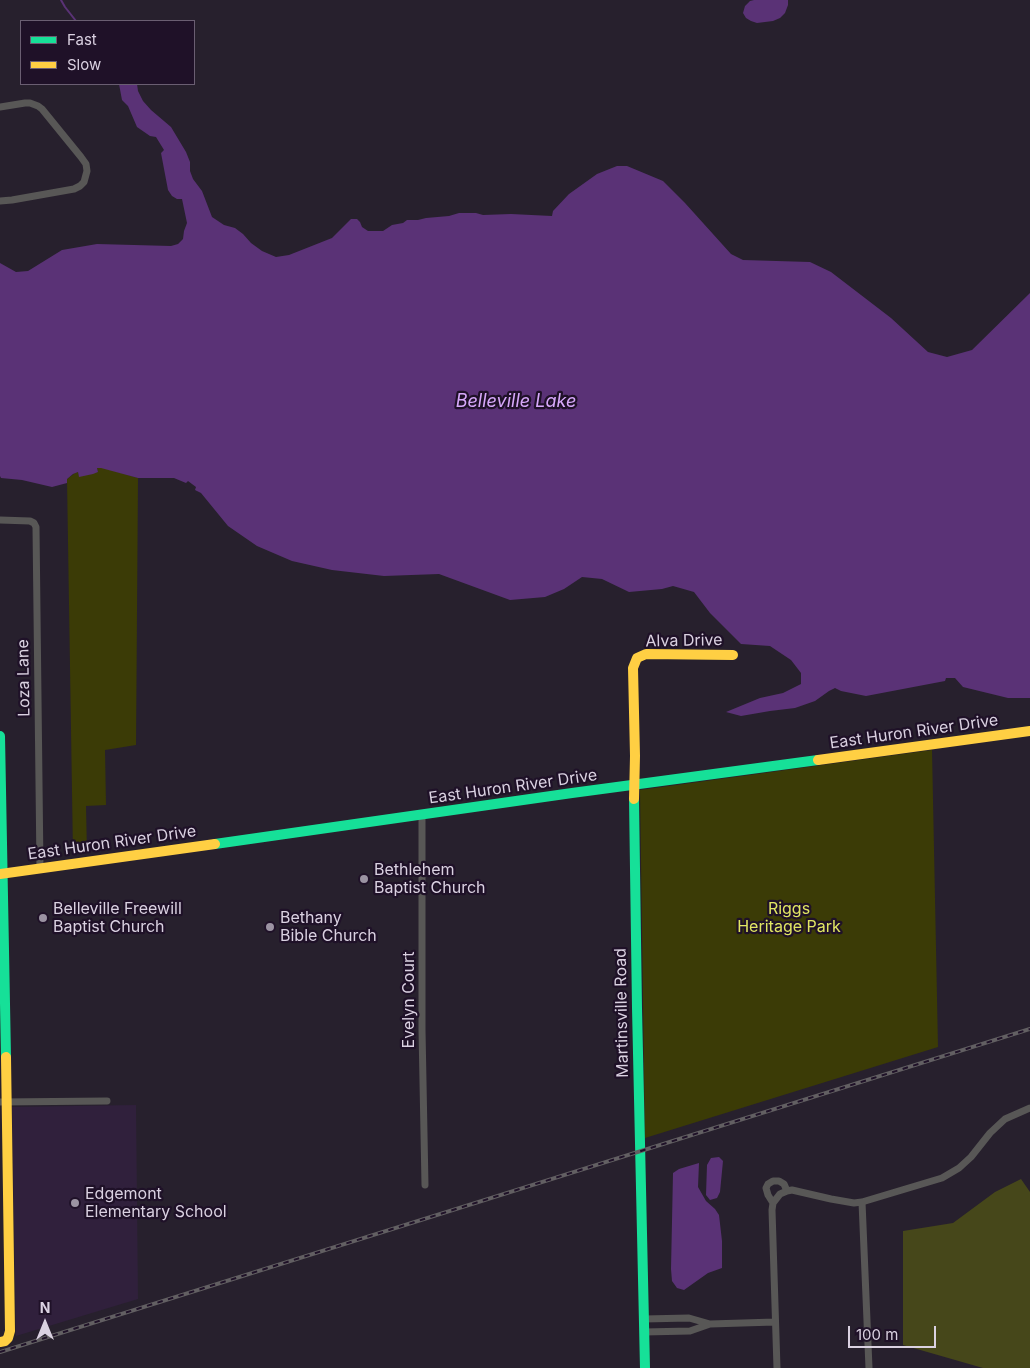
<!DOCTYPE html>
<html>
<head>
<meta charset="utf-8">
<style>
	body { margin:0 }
	#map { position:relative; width:1030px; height:1368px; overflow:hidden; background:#27202d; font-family:Inter,sans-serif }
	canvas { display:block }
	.legend { position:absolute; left:20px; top:20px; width:175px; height:65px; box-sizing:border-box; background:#1f1128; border:1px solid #6a5e72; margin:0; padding:6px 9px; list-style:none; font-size:15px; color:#dad1e1 }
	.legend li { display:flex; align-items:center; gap:10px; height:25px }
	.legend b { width:25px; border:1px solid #6a5e72 }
	.north { position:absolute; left:20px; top:1298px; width:50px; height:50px; -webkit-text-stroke:4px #1f1128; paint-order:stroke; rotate:0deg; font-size:14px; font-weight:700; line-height:20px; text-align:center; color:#dad1e1 }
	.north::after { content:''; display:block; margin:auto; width:18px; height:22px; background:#dad1e1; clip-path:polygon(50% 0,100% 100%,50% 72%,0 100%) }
	.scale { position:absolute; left:848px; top:1326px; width:88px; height:22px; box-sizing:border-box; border:2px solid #dad1e1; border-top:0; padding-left:6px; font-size:15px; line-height:18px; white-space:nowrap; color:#dad1e1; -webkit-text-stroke:4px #1f1128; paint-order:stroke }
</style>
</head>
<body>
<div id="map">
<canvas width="1030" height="1368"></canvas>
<ul class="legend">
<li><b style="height:6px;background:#16e098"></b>Fast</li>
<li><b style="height:6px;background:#ffcf43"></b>Slow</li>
</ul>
<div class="north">N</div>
<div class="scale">100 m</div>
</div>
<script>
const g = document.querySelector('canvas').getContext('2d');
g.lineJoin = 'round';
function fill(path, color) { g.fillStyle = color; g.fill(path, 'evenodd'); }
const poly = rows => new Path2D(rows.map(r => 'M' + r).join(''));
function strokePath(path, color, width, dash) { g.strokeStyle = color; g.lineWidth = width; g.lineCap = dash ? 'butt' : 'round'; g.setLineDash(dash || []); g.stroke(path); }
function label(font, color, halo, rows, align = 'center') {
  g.font = font + ' Inter,sans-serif'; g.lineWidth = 4.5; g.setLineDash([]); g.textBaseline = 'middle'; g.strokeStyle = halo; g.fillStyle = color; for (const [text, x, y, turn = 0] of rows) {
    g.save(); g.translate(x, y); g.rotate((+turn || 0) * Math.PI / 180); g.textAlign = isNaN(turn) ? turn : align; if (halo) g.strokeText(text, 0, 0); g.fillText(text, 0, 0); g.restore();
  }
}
fill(poly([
	[136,1105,138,1299,16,1336,12,1107]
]), '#30203c');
fill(poly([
	[97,468,104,468,138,478,136,745,105,750,106,805,86,806,87,853,73,854,67,479,75,473,78,472,79,476,98,472],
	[932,750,938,1047,645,1138,640,790]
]), '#3b3b06');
fill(poly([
	[1021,1179,1030,1192,1030,1368,983,1368,903,1345,903,1231,953,1223,995,1192]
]), '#46471a');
fill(poly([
	[754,0,788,0,788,5,785,13,780,18,773,21,757,23,751,21,746,18,743,13,745,6,750,1],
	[119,84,137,84,138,91,143,101,151,110,171,127,186,152,190,162,190,171,193,179,202,191,212,217,224,225,235,228,243,234,251,243,262,251,276,257,289,255,332,238,351,219,357,219,360,222,362,227,368,231,383,231,392,225,403,223,407,220,418,220,426,218,449,216,459,213,476,213,483,215,511,214,552,216,553,211,569,194,597,174,617,166,627,166,663,181,685,203,731,254,743,260,810,262,831,272,891,318,928,352,947,357,972,350,1030,293,1030,698,1008,698,963,687,955,678,946,678,945,681,866,696,841,691,835,688,829,691,815,701,795,708,770,711,741,716,726,712,760,698,783,693,801,684,801,673,791,660,770,646,741,644,710,613,694,592,673,586,662,589,629,592,602,579,582,577,564,589,545,597,510,600,439,574,384,576,332,570,292,561,257,546,228,526,201,493,195,490,196,487,188,481,186,483,174,478,138,478,101,468,97,468,98,472,93,474,79,477,78,472,73,474,67,479,67,483,52,487,22,480,1,478,0,476,0,263,16,272,28,271,62,250,97,244,171,246,178,244,183,239,184,231,187,223,182,199,177,199,172,196,168,190,161,153,164,150,156,137,150,136,137,127,128,106,122,100],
	[719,1157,723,1161,720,1192,717,1198,710,1200,706,1195,707,1165,711,1158],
	[699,1163,698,1187,706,1201,715,1209,719,1215,722,1241,722,1268,708,1273,684,1290,677,1288,672,1281,671,1269,673,1173,679,1169]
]), '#5a3276');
strokePath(poly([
	[61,0,65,7,76,21]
]), '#5a3276', 2);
strokePath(poly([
	[0,107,25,103,30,103,38,106,42,109,81,157,86,164,87,171,84,182,80,186,74,189,12,200,0,201],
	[0,520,30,521,34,523,36,527,40,868],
	[422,815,422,1030,425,1185],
	[0,1102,107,1101],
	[862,1202,869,1368],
	[773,1203,768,1195,766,1188,768,1184,773,1181,779,1181,784,1184,787,1191],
	[644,1319,689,1318,710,1324],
	[644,1332,690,1331,710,1324,775,1322],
	[777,1368,772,1210,773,1203,780,1194,787,1191,792,1190,831,1199,854,1203,862,1202,942,1178,959,1168,971,1157,990,1133,1005,1119,1030,1108]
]), '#585756', 7);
strokePath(poly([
	[0,736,6,1057],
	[634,799,637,1008,645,1368],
	[215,844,572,793,818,760]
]), '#16e098', 10);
strokePath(poly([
	[818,760,1030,731],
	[634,799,635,756,633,668,637,658,646,654,733,655],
	[0,874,215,844],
	[0,1342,5,1341,8,1338,10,1331,6,1057]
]), '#ffcf43', 10);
const rail = poly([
	[0,1352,1030,1029]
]);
strokePath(rail, '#625f62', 4);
strokePath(rail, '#1f1128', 2, [5.5]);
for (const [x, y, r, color] of [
	[364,879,5,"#9b93a2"],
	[43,918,5,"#9b93a2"],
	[270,927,5,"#9b93a2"],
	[75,1203,5,"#9b93a2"]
]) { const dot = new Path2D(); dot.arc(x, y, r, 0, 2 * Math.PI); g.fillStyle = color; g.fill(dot); strokePath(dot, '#1f1128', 2); }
label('16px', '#dad1e1', '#1f1128', [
	["Alva Drive",684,641,-1],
	["Loza Lane",24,678,-91],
	["East Huron River Drive",914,732,-8],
	["East Huron River Drive",513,787,-8],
	["East Huron River Drive",112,843,-8],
	["Evelyn Court",409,1000,-90],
	["Martinsville Road",622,1013,-91]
]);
label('16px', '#dad1e1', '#1f1128', [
	["Bethlehem",374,870],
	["Baptist Church",374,888],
	["Belleville Freewill",53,909],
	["Baptist Church",53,927],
	["Bethany",280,918],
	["Bible Church",280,936],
	["Edgemont",85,1194],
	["Elementary School",85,1212]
], 'left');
label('16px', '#e1e663', '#1f1128', [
	["Riggs",789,909],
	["Heritage Park",789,927]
]);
label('italic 18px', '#d7a8fa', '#1f1128', [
	["Belleville Lake",516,402]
]);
</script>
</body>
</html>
